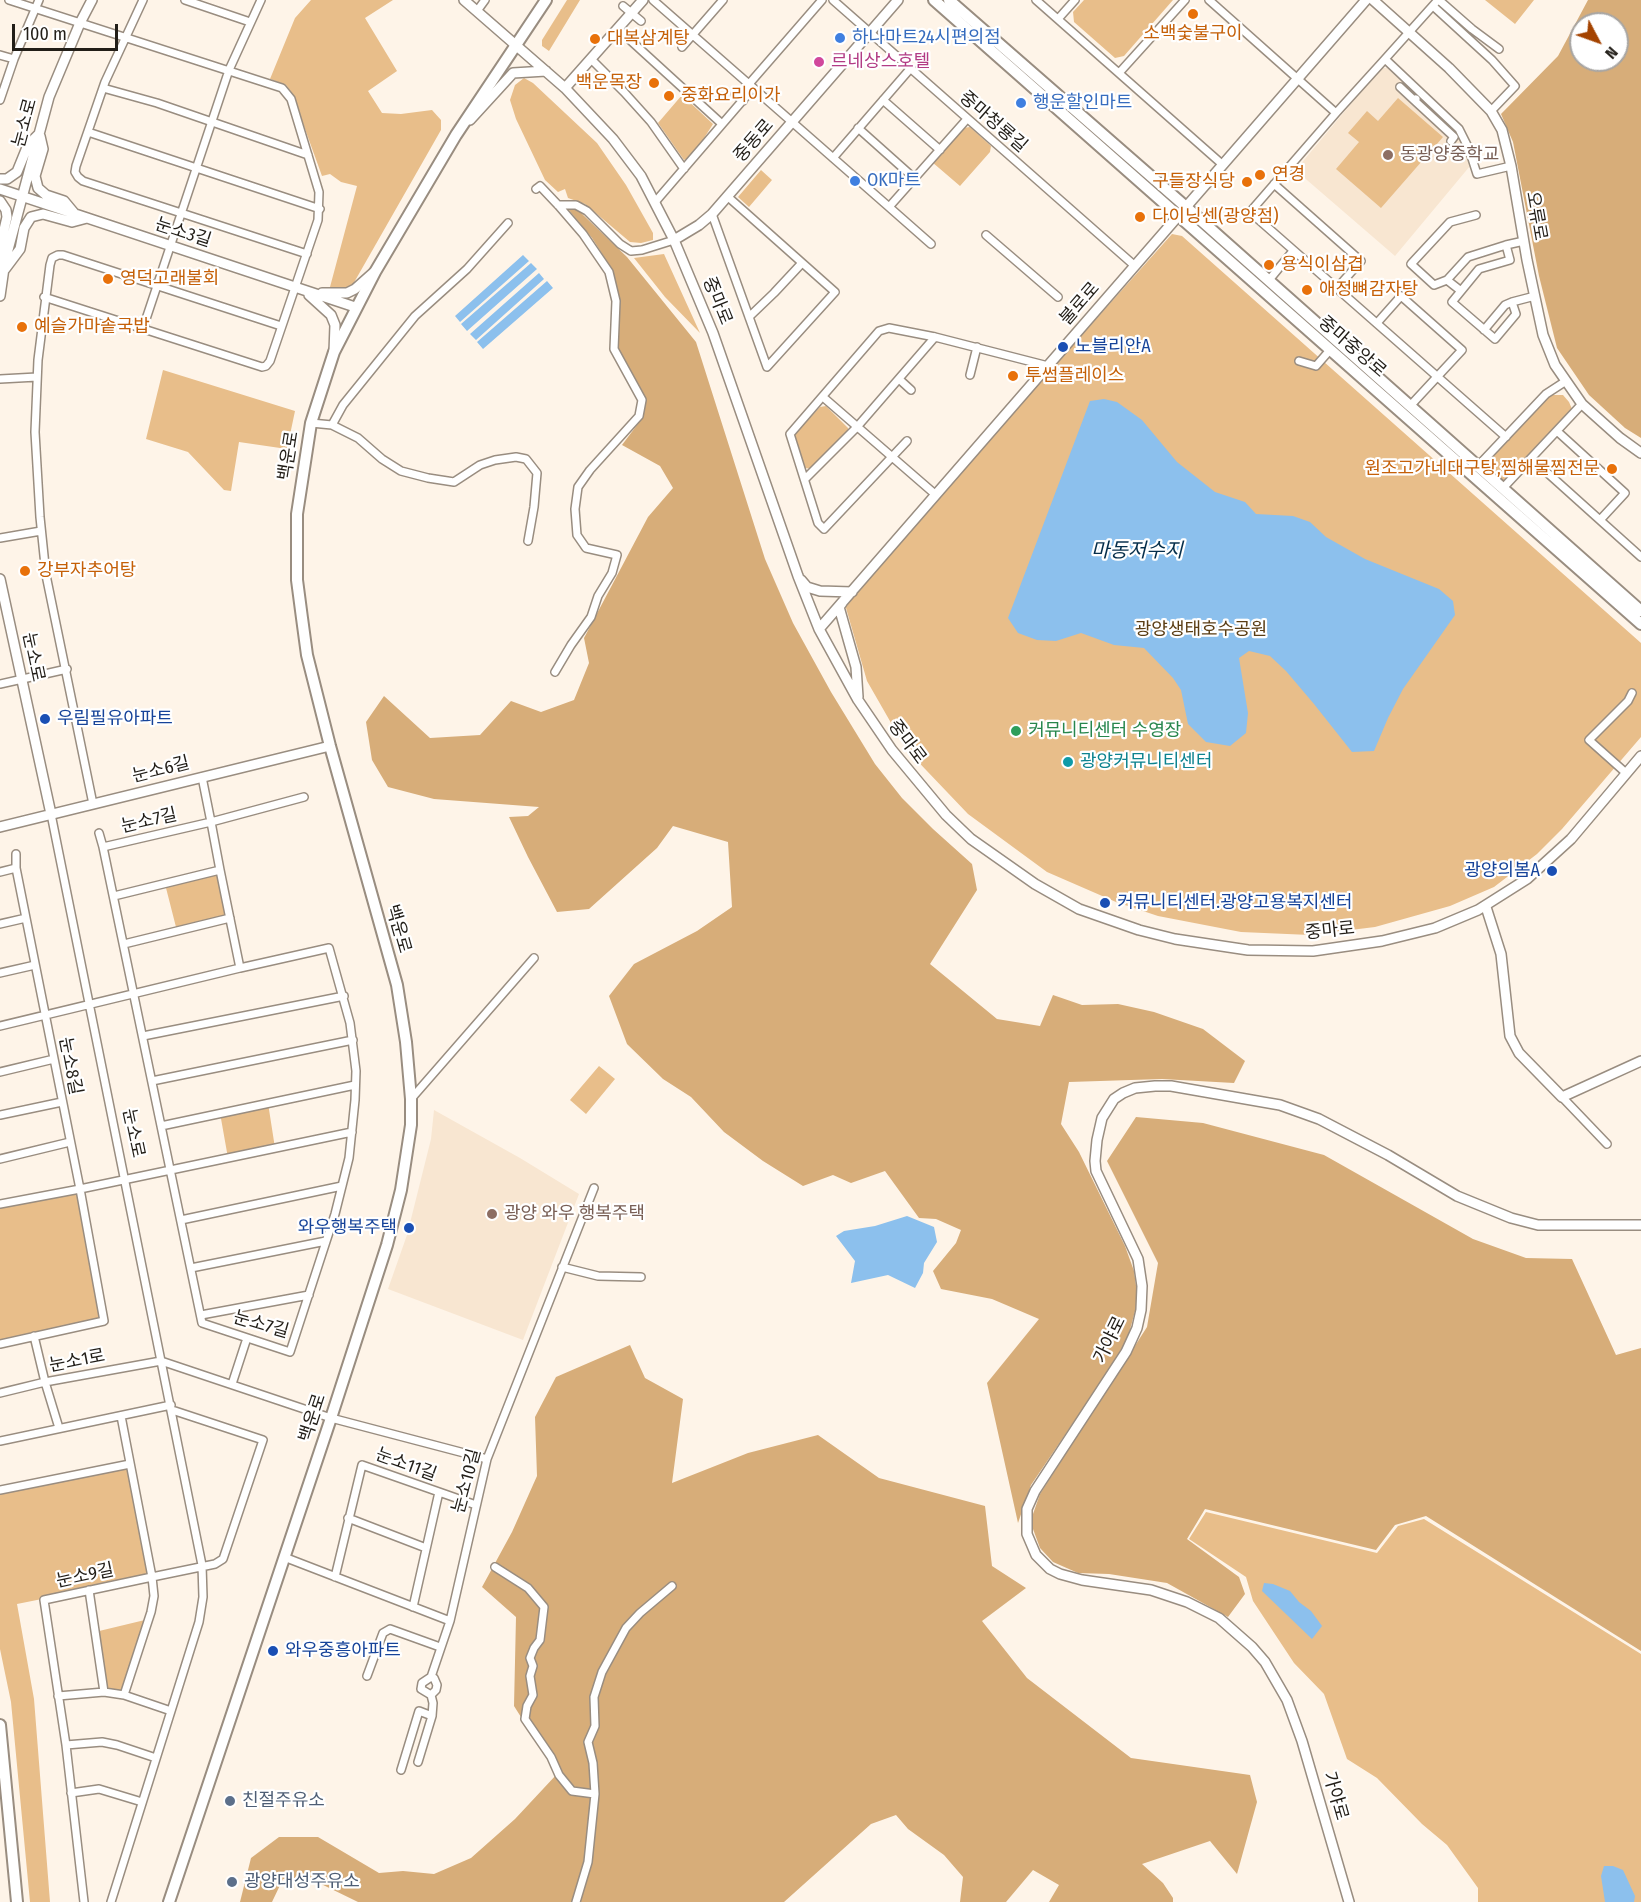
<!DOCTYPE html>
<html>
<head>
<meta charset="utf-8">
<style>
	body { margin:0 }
	#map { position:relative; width:1641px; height:1902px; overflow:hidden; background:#fef4e8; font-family:"Fira Sans Condensed",sans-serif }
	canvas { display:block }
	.north { position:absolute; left:1569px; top:12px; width:60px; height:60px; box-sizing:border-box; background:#fff; border:2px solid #a7a5a3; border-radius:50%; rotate:131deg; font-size:16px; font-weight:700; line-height:24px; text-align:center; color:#221e18 }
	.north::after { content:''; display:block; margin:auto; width:21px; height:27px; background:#a44300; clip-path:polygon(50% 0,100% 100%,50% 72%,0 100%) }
	.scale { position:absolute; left:12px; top:24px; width:106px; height:27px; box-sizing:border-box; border:3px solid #221e18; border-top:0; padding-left:8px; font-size:18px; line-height:21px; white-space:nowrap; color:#221e18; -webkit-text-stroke:4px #fff; paint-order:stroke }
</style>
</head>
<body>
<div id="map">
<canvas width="1641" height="1902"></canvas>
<div class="north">N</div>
<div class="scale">100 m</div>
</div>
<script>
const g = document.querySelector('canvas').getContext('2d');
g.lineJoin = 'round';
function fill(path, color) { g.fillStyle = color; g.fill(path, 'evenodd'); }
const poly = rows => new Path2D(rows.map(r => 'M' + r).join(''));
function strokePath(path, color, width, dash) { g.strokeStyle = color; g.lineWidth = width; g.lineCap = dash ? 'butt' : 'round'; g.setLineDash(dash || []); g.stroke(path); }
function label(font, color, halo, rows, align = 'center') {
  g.font = font + ' "Fira Sans Condensed","Noto Sans KR",sans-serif'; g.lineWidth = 4.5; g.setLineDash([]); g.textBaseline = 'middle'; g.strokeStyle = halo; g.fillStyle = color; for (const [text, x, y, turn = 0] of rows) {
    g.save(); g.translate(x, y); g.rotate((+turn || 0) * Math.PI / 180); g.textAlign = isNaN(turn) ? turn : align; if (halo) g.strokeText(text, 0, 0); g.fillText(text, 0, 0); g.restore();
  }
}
fill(poly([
	[1381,68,1387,68,1446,121,1463,145,1470,166,1395,256,1300,174,1299,166],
	[434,1110,520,1158,579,1194,523,1340,388,1289,407,1235,431,1139]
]), '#f8e6d1');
fill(poly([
	[311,0,393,0,365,18,397,71,368,91,382,113,401,114,432,110,441,120,441,130,352,286,344,290,330,287,357,186,341,182,330,174,322,176,292,93,286,85,270,79,295,18],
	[567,0,580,0,549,51,542,46,542,40],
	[1084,0,1173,0,1124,56,1115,58,1074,22,1073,12],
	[1485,0,1534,0,1515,24],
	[524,78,533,83,597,143,626,185,653,233,653,240,641,243,630,242,585,204,568,198,565,189,558,192,545,180,516,119,510,100,515,85],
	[682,95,713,124,699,146,689,158,684,160,658,123],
	[1398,98,1443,137,1381,208,1336,169,1359,142,1348,133,1367,111,1378,121],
	[970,127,991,146,990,152,960,186,932,162,963,128],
	[761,170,772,180,749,207,738,197],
	[1172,234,1182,236,1641,643,1641,737,1562,829,1537,854,1494,887,1450,906,1375,927,1310,935,1241,932,1158,916,1116,902,1047,872,968,814,906,749,867,681,844,601],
	[664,254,700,333,665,297,634,258],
	[163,370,295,411,287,449,239,442,231,491,224,490,188,452,146,439],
	[1551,395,1563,395,1569,402,1572,409,1543,439,1522,467,1504,486,1481,465],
	[826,406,848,428,848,433,812,469,805,468,794,435,820,407],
	[220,870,230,918,177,931,165,884],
	[599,1066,615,1079,586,1114,570,1100],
	[268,1103,275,1148,228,1158,220,1113],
	[80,1189,104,1321,0,1344,0,1204],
	[130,1464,152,1577,17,1604,34,1699,50,1902,30,1902,11,1702,0,1649,0,1490],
	[1206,1512,1377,1553,1398,1526,1424,1519,1641,1654,1641,1902,1478,1902,1478,1888,1447,1845,1422,1824,1377,1778,1347,1759,1324,1694,1294,1663,1253,1601,1246,1577,1189,1539],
	[149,1619,124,1695,104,1692,95,1632]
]), '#e8be8a');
fill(poly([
	[1588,0,1641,0,1641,438,1625,428,1589,395,1557,348,1539,276,1513,142,1501,114,1558,56],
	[1581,24,1617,24,1617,60,1581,60],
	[568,209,578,210,627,257,696,342,765,559,793,623,831,692,875,764,902,798,933,829,972,864,977,890,930,964,997,1019,1040,1026,1053,995,1082,1005,1118,1004,1154,1012,1203,1029,1245,1061,1234,1083,1162,1079,1069,1082,1061,1124,1079,1152,1125,1246,1134,1271,1138,1300,1128,1337,1113,1364,1031,1485,1018,1523,987,1383,1039,1319,992,1299,941,1289,933,1271,956,1243,961,1230,936,1219,919,1218,885,1171,851,1183,833,1175,803,1186,763,1161,724,1132,691,1097,663,1079,627,1044,609,996,634,964,697,931,732,907,728,842,673,826,657,848,589,909,557,912,528,857,509,817,528,816,539,807,434,799,388,787,372,760,366,722,384,696,430,738,480,735,511,701,541,712,574,700,589,663,584,638,648,517,673,488,660,466,622,445,643,417,645,398,617,348,620,302,613,271,592,238],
	[1136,1117,1203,1123,1324,1155,1473,1239,1526,1258,1572,1259,1616,1355,1641,1348,1641,1651,1426,1516,1395,1525,1376,1550,1205,1509,1187,1539,1239,1577,1245,1594,1228,1617,1167,1583,1109,1574,1078,1573,1053,1562,1040,1548,1033,1529,1033,1514,1040,1494,1147,1327,1158,1263,1107,1161],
	[630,1345,645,1378,683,1399,672,1483,748,1453,818,1435,879,1478,985,1506,992,1566,1026,1588,982,1621,1027,1678,1131,1758,1250,1775,1257,1802,1237,1874,1210,1841,1142,1864,1163,1883,1173,1898,1173,1902,1049,1902,1059,1885,1033,1870,1006,1902,960,1902,963,1877,944,1855,908,1829,896,1815,871,1824,784,1902,358,1902,317,1882,283,1879,272,1902,240,1902,251,1858,279,1837,318,1837,379,1873,403,1871,434,1874,471,1858,515,1819,557,1774,514,1706,516,1617,482,1587,512,1532,537,1476,535,1417,556,1377]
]), '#d7ad79');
fill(poly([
	[523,255,529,261,460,322,455,316],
	[531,263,537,269,467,331,461,324],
	[539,273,544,279,476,340,470,334],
	[547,281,553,288,483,349,477,342],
	[1104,399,1117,402,1142,420,1177,462,1215,492,1245,502,1256,514,1293,516,1310,522,1326,537,1365,559,1439,589,1453,601,1455,615,1403,689,1388,718,1374,751,1352,752,1314,704,1286,671,1270,656,1249,651,1239,658,1248,713,1246,733,1230,746,1206,742,1188,724,1181,690,1173,678,1144,648,1114,645,1081,633,1056,641,1037,640,1018,633,1008,618,1090,401],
	[907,1216,934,1227,937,1242,924,1263,923,1273,915,1288,888,1275,851,1283,855,1261,836,1236,844,1231,875,1226],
	[1264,1583,1273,1584,1290,1591,1299,1602,1311,1611,1322,1626,1312,1639,1262,1591],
	[1604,1866,1613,1866,1623,1870,1635,1896,1634,1902,1605,1902,1601,1876]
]), '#8cc0ed');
const minor = poly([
	[9,0,282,88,291,99,319,192,318,220,270,361,266,366,262,367,44,297],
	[143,0,105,82,76,166,75,172,78,177,83,181,307,254],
	[185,0,250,22],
	[653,0,889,207,967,119],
	[833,0,1135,266],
	[1036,0,1223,165],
	[1209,0,1336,113,1385,59],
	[1438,0,1385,59,1459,129,1469,149,1477,174,1511,166],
	[1439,0,1472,29,1499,49],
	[623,6,641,21],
	[1433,6,1492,60,1515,86,1491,111],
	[477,11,485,0],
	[1058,19,1075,0],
	[618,29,722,124],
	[682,47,723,0],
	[0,55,14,59],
	[591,59,624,92,651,122,684,169],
	[1119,73,1185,0],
	[1400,87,1415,101,1416,99],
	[103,88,157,103,308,155],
	[735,94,743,101],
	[0,100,14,59,39,0],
	[883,100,940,150],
	[1415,101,1454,137,1451,141],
	[1336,113,1250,212,1506,437],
	[858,128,914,178],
	[88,132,320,209],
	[833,158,910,69],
	[1274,184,1361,261,1337,288],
	[536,189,540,186,558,205,583,234,609,272,616,301,614,349,642,400,639,416,590,470,578,487,575,509,577,535,586,548,617,555,612,573,598,596,591,617,571,645,555,672],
	[656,201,749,93,749,84,822,0],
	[558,205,576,205,587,211,620,244,631,251,642,250,674,240],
	[889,207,931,244],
	[712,214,767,367,835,292,727,196],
	[986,235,1058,297],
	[1506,245,1510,260,1479,269,1461,291,1447,280,1468,257,1506,245,1524,241],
	[1269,280,1293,251],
	[1447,280,1434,285,1411,264,1450,222,1476,215],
	[1461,291,1452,302,1495,339,1516,314,1512,302,1535,296],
	[749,317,774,293,802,263],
	[1377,323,1401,296,1462,350,1410,406],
	[143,328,229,70,261,0],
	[1484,330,1505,305,1512,302],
	[1299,361,1316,366,1330,350],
	[970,375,977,347],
	[0,379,37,377],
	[899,379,911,390],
	[823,397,936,495],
	[311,423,332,425,358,438,382,459,401,471,428,478,454,482,480,465,495,460,516,457,526,459,537,473,534,507,528,541],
	[332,425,343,405,415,316,467,269,508,223],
	[1558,432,1625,493,1600,520],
	[907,441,824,529,818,523,790,434,879,331,889,328,935,337,1048,366],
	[1532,459,1641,557],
	[1478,466,1546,394,1566,381],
	[805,479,857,427,935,337],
	[1503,488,1582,404],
	[0,538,41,531],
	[0,684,67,669],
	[1626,773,1589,740,1628,701,1632,693],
	[202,777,211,822,220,870,240,968,329,948,350,1023,356,1071,355,1100,349,1158,335,1214,290,1352,202,1323,103,847,211,822,304,797],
	[93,804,46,575,40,517,35,432,38,360,50,265,52,258,58,255,63,255,281,326],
	[51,814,202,1565,203,1597,199,1622,111,1902],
	[99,833,103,847],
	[0,872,16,868],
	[114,896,220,870],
	[0,924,26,918],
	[124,944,230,918],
	[0,973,35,965],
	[0,1026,240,968],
	[143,1036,344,996],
	[0,1072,54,1059],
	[152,1081,353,1040],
	[1562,1097,1607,1144],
	[411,1099,534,958],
	[0,1115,62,1102],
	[161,1126,355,1085],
	[0,1159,70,1142],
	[0,1204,80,1189,16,868,16,854],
	[181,1220,342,1186],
	[562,1267,598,1276,641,1277],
	[191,1268,326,1241],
	[201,1315,309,1295],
	[34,1336,45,1382,59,1428],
	[0,1344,104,1321,80,1189,352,1132],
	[232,1384,247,1338],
	[0,1393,45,1382,161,1361,331,1418,487,1459],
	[0,1441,171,1405],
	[0,1490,130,1464],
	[439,1492,476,1505],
	[348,1518,426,1548],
	[284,1557,450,1621],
	[495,1567,528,1588,544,1607,540,1640,534,1648,530,1658,533,1666,530,1676,533,1695,527,1706,525,1719,551,1757,559,1775,572,1791,595,1794,588,1862,576,1902],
	[335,1577,362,1465,439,1492,413,1607],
	[89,1590,104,1692],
	[367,1676,383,1633,390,1629,440,1647],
	[431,1677,434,1678,437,1685,436,1690,431,1695,421,1689,422,1683,431,1677,450,1621,487,1459,594,1188],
	[124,1695,151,1612,154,1596,152,1577,215,1564,223,1559,263,1440,172,1410],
	[58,1696,104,1692,124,1695,171,1711],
	[66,1745,102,1742,117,1745,156,1758],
	[418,1762,432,1716,433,1703,431,1695],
	[401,1770,419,1711,432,1716],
	[71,1793,99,1789,142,1802],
	[595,1794,593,1763,588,1742,595,1726,594,1697,602,1672,626,1628,640,1613,672,1586],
	[84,1902,66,1745,44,1600,152,1577,121,1416]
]);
const tertiary = poly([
	[464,0,565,88,613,139,641,176,674,240,713,333,798,576,819,629,858,700,892,750,946,815,971,839,1035,884,1079,909,1139,930,1175,939,1248,950,1313,951,1382,941,1435,928,1478,910,1527,879,1571,839,1641,756],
	[1373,0,1449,68,1491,111,1502,130,1511,166,1527,260,1543,335,1555,365,1582,404,1620,438,1641,453],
	[565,88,643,0],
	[470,120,513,73,546,71],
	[40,136,43,149,35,176,38,188,46,195,64,201,74,213],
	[0,179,7,179,17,172,28,145,38,135],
	[0,189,355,307],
	[0,201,6,210,7,217,0,247,2,262],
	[674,240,699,225,712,214,898,0],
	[5,269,20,249,24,228,31,217,43,214,72,222,87,218],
	[322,293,347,293,355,289,373,273],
	[309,295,331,315,335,325,334,352],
	[0,296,5,261,49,97,80,23,92,0],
	[0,579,51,814],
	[801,580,807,587,820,591,852,592],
	[842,603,839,607,856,667,858,697],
	[819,629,1366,0],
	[0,827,330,746],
	[1486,907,1501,954,1510,1036,1519,1053,1562,1097,1641,1061],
	[1349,1902,1302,1741,1287,1700,1265,1662,1252,1647,1219,1618,1187,1602,1151,1590,1082,1580,1060,1574,1050,1569,1036,1555,1027,1534,1027,1509,1035,1491,1126,1352,1137,1328,1141,1310,1142,1286,1138,1259,1096,1171,1095,1161,1097,1140,1102,1118,1114,1099,1123,1093,1135,1088,1155,1086,1171,1086,1280,1105,1319,1119,1388,1155,1457,1196,1511,1218,1538,1225,1641,1225]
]);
const secondary = poly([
	[934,0,1641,624],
	[949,0,1186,207,1641,611],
	[0,1725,17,1902],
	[169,1902,331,1418,387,1245,401,1190,411,1125,411,1099,406,1042,397,985,330,746,307,655,302,618,297,580,297,514,311,423,334,352,375,272,456,135,546,0]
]);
strokePath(minor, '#998d80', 10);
strokePath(tertiary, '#998d80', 12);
strokePath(secondary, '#998d80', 14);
strokePath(minor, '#fff', 7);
strokePath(tertiary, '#fff', 9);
strokePath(secondary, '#fff', 10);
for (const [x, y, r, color] of [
	[1193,14,6,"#e8710a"],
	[840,38,6,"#3f7fe0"],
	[595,39,6,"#e8710a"],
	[819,62,6,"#d1479c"],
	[654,83,6,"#e8710a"],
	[669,96,6,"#e8710a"],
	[1021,103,6,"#3f7fe0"],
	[1388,155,6,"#8d6e63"],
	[1260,175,6,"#e8710a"],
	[855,181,6,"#3f7fe0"],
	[1247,182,6,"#e8710a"],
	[1140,217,6,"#e8710a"],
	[1269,265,6,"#e8710a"],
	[108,279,6,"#e8710a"],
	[1307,290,6,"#e8710a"],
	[22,327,6,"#e8710a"],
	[1063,347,6,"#1a4fb4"],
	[1013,376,6,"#e8710a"],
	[1612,469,6,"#e8710a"],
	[25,571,6,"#e8710a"],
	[45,719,6,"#1a4fb4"],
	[1016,731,6,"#2e9e5b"],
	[1068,762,6,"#0f9aa8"],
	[1552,871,6,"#1a4fb4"],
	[1105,903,6,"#1a4fb4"],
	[492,1214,6,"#8d6e63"],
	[409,1228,6,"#1a4fb4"],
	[273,1651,6,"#1a4fb4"],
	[230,1801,6,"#5c6f8a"],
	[232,1882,6,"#5c6f8a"]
]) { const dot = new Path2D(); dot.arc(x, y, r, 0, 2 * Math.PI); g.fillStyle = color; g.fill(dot); strokePath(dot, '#fff', 2); }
label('18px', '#c56008', '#fff', [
	["소백숯불구이",1193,34,"center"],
	["대복삼계탕",607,39],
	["백운목장",642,83,"right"],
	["중화요리이가",681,96],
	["연경",1272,175],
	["구들장식당",1235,182,"right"],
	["다이닝센(광양점)",1152,217],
	["용식이삼겹",1281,265],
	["영덕고래불회",120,279],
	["애정뼈감자탕",1319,290],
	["예슬가마솥국밥",34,327],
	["투썸플레이스",1025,376],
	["원조고가네대구탕,찜해물찜전문",1600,469,"right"],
	["강부자추어탕",37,571]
], 'left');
label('18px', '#366cbe', '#fff', [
	["하나마트24시편의점",852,38],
	["행운할인마트",1033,103],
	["OK마트",867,181]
], 'left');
label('18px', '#b23c85', '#fff', [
	["르네상스호텔",831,62]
], 'left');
label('18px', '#221e18', '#fff', [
	["중마청룡길",993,122,41],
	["눈소로",25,123,-75],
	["중동로",754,141,-49],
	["오류로",1536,216,80],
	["눈소3길",183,233,18],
	["중마로",717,301,68],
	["불로로",1080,304,-49],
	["중마중앙로",1352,347,41],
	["백운로",289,456,-81],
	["눈소로",33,657,78],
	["중마로",907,742,53],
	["눈소6길",161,770,-14],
	["눈소7길",149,821,-13],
	["백운로",398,929,74],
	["중마로",1330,931,-6],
	["눈소8길",70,1066,79],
	["눈소로",133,1133,78],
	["눈소7길",261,1325,16],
	["가야로",1110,1340,-64],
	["눈소1로",77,1361,-11],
	["백운로",313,1418,-72],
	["눈소11길",406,1465,20],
	["눈소10길",467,1481,-75],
	["눈소9길",85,1576,-12],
	["가야로",1335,1796,74]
]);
label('18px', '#785e54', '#fff', [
	["동광양중학교",1400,155],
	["광양 와우 행복주택",504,1214]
], 'left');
label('18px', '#164399', '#fff', [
	["노블리안A",1075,347],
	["우림필유아파트",57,719],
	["광양의봄A",1540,871,"right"],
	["커뮤니티센터.광양고용복지센터",1117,903],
	["와우행복주택",397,1228,"right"],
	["와우중흥아파트",285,1651]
], 'left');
label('18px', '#5a3d14', '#fff', [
	["광양생태호수공원",1201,630]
]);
label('18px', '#27864d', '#fff', [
	["커뮤니티센터 수영장",1028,731]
], 'left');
label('18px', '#0d838f', '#fff', [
	["광양커뮤니티센터",1080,762]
], 'left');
label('18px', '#4e5e75', '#fff', [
	["친절주유소",242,1801],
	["광양대성주유소",244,1882]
], 'left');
label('italic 20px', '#052e4b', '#fff', [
	["마동저수지",1137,551]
]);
</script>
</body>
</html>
